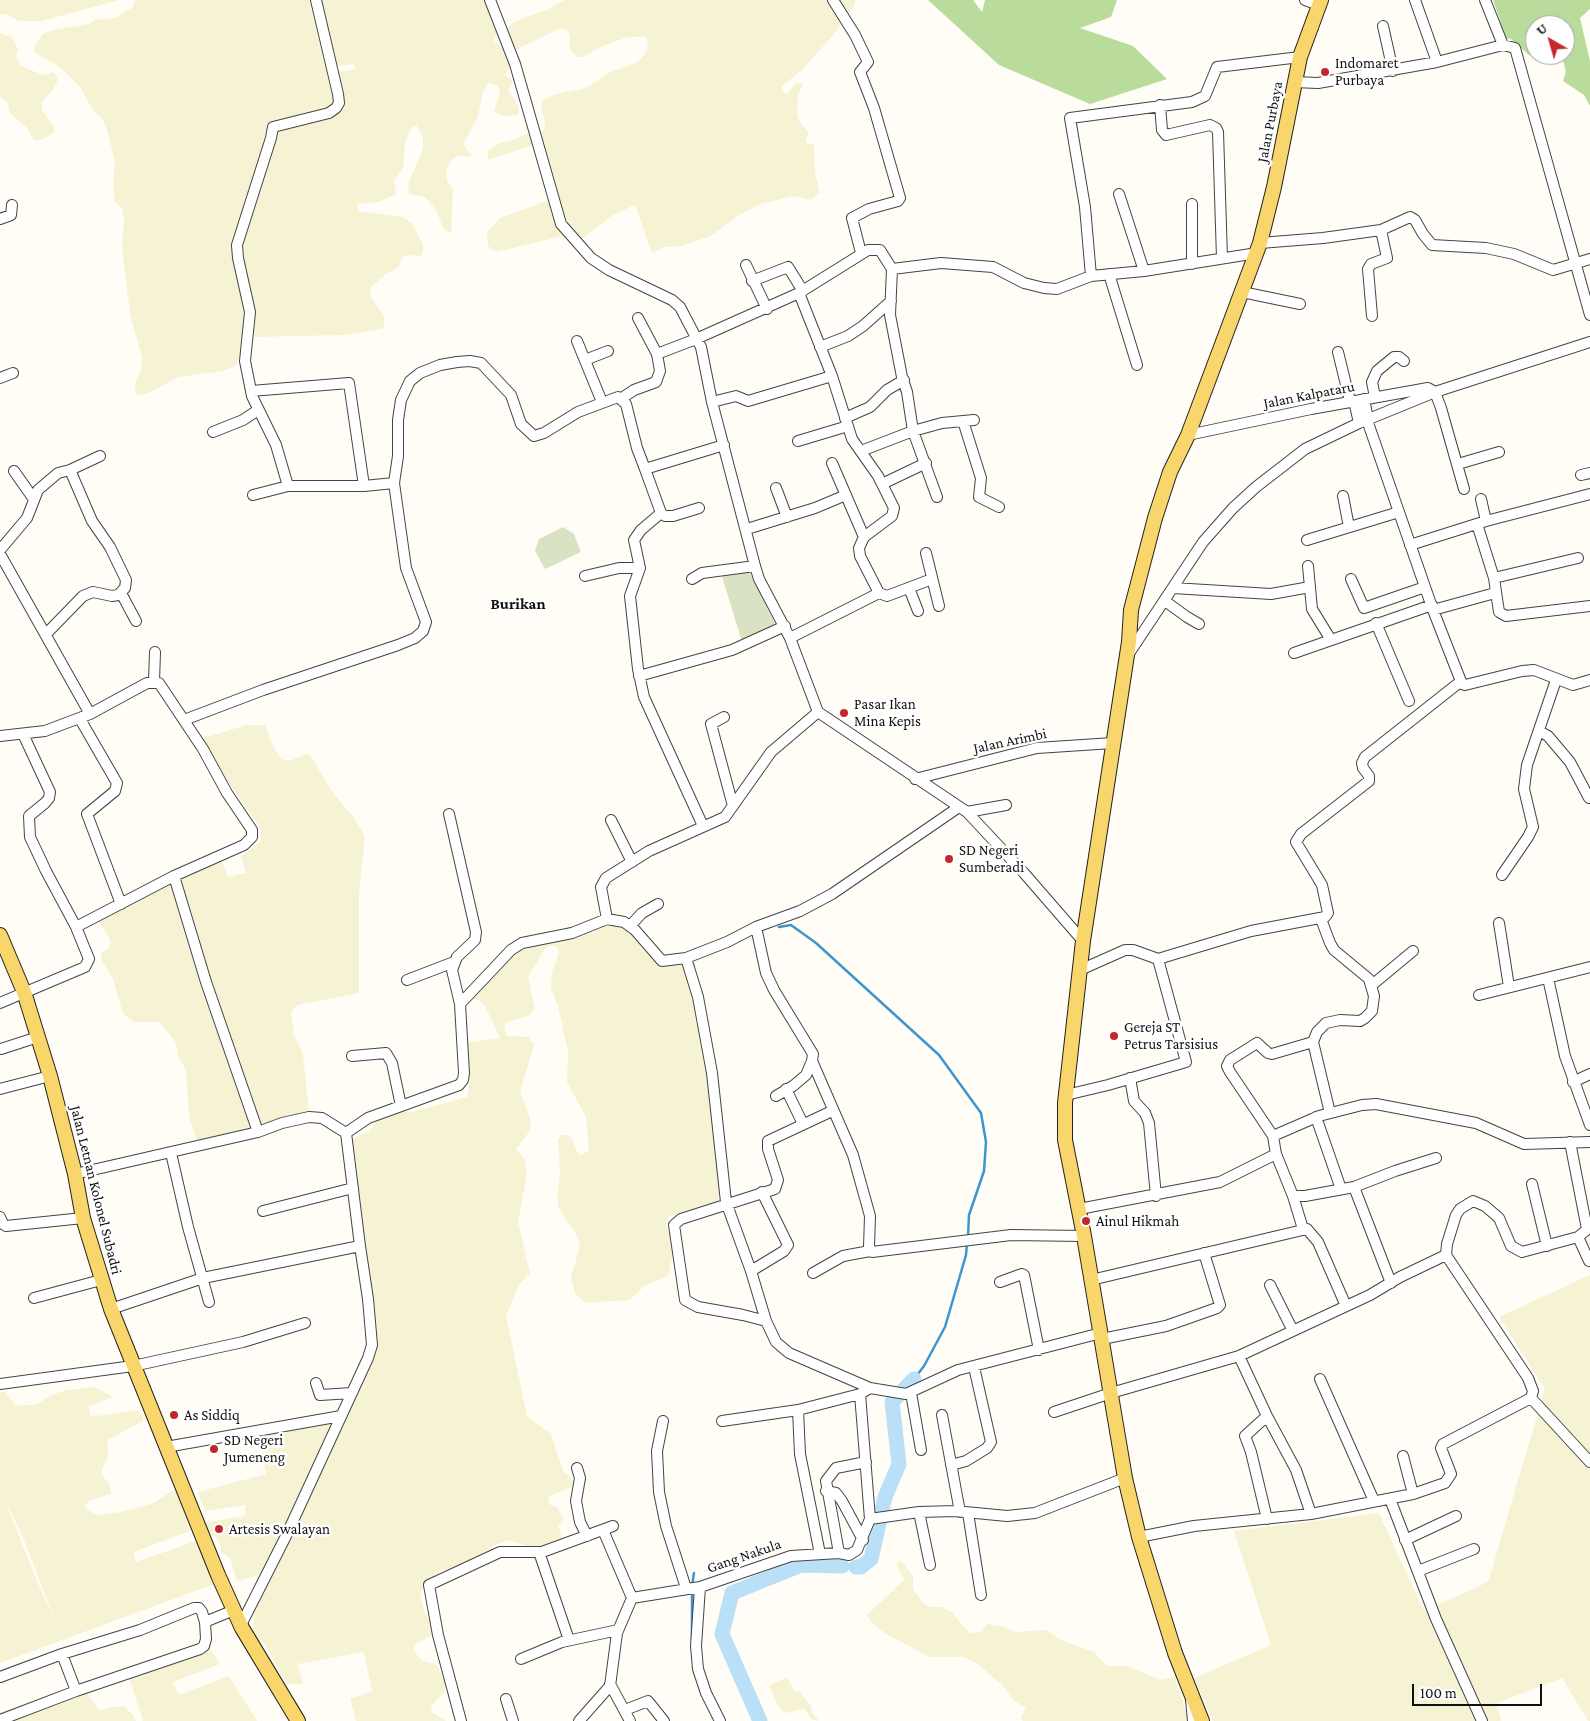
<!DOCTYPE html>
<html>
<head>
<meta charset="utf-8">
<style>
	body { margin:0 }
	#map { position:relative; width:1590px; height:1721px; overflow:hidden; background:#fffdf5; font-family:"Crimson Pro",serif }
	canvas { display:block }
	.north { position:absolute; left:1525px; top:15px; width:50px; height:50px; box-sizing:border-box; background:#fff; border:1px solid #a0a0a0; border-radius:50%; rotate:322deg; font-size:14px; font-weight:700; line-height:20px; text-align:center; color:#111 }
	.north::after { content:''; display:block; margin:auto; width:18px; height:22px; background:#c4262e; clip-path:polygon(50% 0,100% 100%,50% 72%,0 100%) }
	.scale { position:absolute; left:1412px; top:1684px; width:130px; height:22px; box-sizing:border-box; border:2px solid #111; border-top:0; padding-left:6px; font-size:15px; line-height:18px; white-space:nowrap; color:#111; -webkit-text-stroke:4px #fff; paint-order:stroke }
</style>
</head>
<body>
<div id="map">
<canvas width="1590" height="1721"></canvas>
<div class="north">U</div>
<div class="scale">100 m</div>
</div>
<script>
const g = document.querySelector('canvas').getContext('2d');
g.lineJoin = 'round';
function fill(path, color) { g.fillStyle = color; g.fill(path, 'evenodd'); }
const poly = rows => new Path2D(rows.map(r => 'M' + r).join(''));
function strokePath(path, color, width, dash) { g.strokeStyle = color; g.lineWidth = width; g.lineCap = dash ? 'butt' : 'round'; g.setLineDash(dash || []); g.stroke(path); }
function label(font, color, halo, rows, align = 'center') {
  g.font = font + ' "Crimson Pro",serif'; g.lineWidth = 5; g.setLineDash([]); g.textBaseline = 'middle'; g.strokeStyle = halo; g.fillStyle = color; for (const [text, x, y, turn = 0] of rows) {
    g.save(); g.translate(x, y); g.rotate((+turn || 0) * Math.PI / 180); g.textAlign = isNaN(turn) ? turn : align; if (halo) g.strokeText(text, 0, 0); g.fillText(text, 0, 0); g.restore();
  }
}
fill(poly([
	[0,0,119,0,42,21,19,21,6,14,0,14],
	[135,0,311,0,334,87,334,106,277,123,241,246,276,128,339,108,335,72,355,69,353,64,334,67,330,49,332,43,316,0,486,0,494,14,491,23,497,31,494,41,506,51,511,67,504,75,512,79,512,84,508,89,519,108,518,115,503,116,494,111,500,94,498,86,489,83,483,91,478,116,464,143,466,149,473,155,468,157,457,156,451,161,446,172,447,181,453,190,451,233,444,230,436,210,425,197,409,194,408,184,423,148,423,136,416,125,411,128,405,143,403,168,394,180,396,194,379,202,357,204,358,211,402,217,412,223,423,245,423,253,420,257,410,255,402,257,399,267,386,274,370,288,371,297,384,316,384,328,346,335,250,337,248,303,246,337,236,366,223,371,178,377,153,391,142,395,136,394,135,384,141,370,142,359,130,313,122,248,124,219,122,208,115,202,113,186,115,162,106,126,100,116,94,112,80,87,61,68,34,52,35,45,43,34,53,30,89,24,95,20,115,18,133,7],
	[564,0,855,0,854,6,835,33,803,69,781,87,783,92,787,94,795,84,803,83,798,95,797,112,799,121,809,133,806,139,807,143,814,144,815,173,820,193,811,200,794,196,760,204,738,216,711,236,681,246,665,247,652,253,635,205,614,214,583,238,574,239,559,237,496,252,488,246,487,232,500,218,552,199,534,145,488,160,488,151,500,143,516,139,528,133,538,133,544,130,545,119,541,108,544,99,556,94,586,88,608,73,636,63,646,53,648,41,644,36,625,38,598,48,585,57,577,57,569,48,570,36,567,30,561,28,515,50,507,28,516,21,549,9],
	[0,33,12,37,18,49,16,56,21,66,43,75,53,72,57,77,57,83,52,91,41,102,42,110,54,127,54,132,41,140,34,140,27,128,10,113,8,103,0,96],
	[246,725,265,725,273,746,281,759,289,761,307,754,312,758,333,793,352,815,365,836,359,892,359,993,297,1005,291,1011,294,1035,303,1054,310,1122,250,1138,197,1142,189,1116,186,1071,178,1055,176,1043,160,1022,134,1022,123,1014,113,979,101,959,101,953,108,949,111,941,99,923,106,914,114,909,138,901,221,858,228,877,246,873,241,856,261,842,260,827,203,747,204,738],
	[621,923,657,952,667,956,684,958,693,978,691,998,698,1014,707,1054,720,1179,718,1201,670,1216,666,1225,675,1243,668,1276,646,1285,629,1300,585,1303,575,1293,571,1277,580,1246,577,1236,559,1209,557,1199,560,1172,558,1139,562,1135,567,1135,572,1138,576,1150,581,1155,589,1151,586,1117,567,1082,568,1052,558,1006,551,988,552,972,559,953,558,948,555,945,546,947,528,977,535,1009,528,1016,507,1022,504,1026,507,1036,528,1037,534,1044,520,1092,530,1118,531,1125,529,1132,516,1149,524,1158,527,1174,518,1222,530,1273,519,1285,506,1316,527,1416,551,1434,563,1471,575,1482,571,1487,548,1497,550,1505,557,1507,564,1520,558,1526,563,1540,536,1549,508,1540,493,1546,475,1560,438,1572,420,1593,425,1613,434,1626,434,1634,415,1644,413,1649,421,1660,437,1665,442,1675,445,1683,445,1691,431,1706,432,1712,446,1721,356,1721,350,1699,372,1691,364,1652,298,1664,303,1684,286,1684,263,1641,252,1642,255,1611,325,1453,367,1371,372,1323,351,1140,370,1131,378,1119,402,1111,411,1112,467,1097,469,1089,465,1043,500,1038,485,1006,478,1000,470,999,478,985,495,976,516,950,525,950,551,933,570,927,582,925,588,932,593,933,596,929,606,924],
	[1590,1275,1590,1721,1588,1721,1562,1678,1497,1703,1501,1721,1213,1721,1194,1678,1271,1645,1234,1531,1379,1513,1424,1611,1488,1582,1545,1389,1499,1317],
	[95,1387,113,1397,89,1406,90,1415,97,1416,137,1410,143,1416,143,1421,107,1440,108,1456,102,1470,102,1475,110,1485,111,1494,89,1501,85,1505,86,1509,97,1515,120,1512,152,1504,172,1491,176,1491,190,1531,134,1552,136,1562,204,1538,217,1583,0,1663,0,1392,5,1391,16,1406,37,1404,54,1394,67,1390],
	[4,1498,22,1535,56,1623,37,1581],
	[333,1418,332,1423,266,1573,237,1581,230,1558,221,1552,220,1544,215,1536,209,1536,204,1523,244,1516,246,1511,245,1505,205,1511,198,1492,266,1474,259,1431,276,1425,284,1434,303,1424],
	[900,1560,913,1576,913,1589,922,1602,930,1607,942,1607,951,1612,970,1633,980,1632,987,1624,1004,1627,1015,1632,1047,1630,1061,1640,1094,1652,1107,1666,1127,1666,1161,1680,1175,1677,1189,1721,1023,1721,1021,1717,1026,1708,1013,1700,1003,1686,979,1665,964,1657,929,1657,883,1632,871,1622,867,1615,904,1580,897,1566],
	[209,1647,220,1664,173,1682,179,1695,229,1676,257,1721,143,1721,128,1675],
	[787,1677,795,1691,800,1692,811,1706,812,1712,819,1721,811,1719,805,1709,785,1713,779,1708,769,1686],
	[87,1693,100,1711,112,1707,125,1707,133,1715,136,1721,0,1721]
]), '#f6f3d4');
fill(poly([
	[928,0,973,0,982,12,985,0,1117,0,1111,17,1080,28,1133,46,1167,79,1090,104,999,65],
	[1493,0,1590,0,1590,9,1580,18,1590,61,1590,106,1584,95,1563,81,1566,72,1562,55,1565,55,1565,25,1535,25,1535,53,1529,55,1511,39,1506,38]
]), '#b9dc9c');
fill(poly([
	[563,527,574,534,581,552,545,569,535,551,539,539],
	[748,569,776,626,742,642,721,573]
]), '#d9e3c4');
strokePath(poly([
	[779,927,791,925,816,943,939,1055,981,1113,986,1142,984,1171,969,1215,968,1237],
	[914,1379,924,1366,945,1327,966,1255,967,1243],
	[692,1586,694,1573],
	[692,1638,692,1592]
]), '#3f96cf', 2.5);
strokePath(poly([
	[856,1567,861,1567,871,1559,885,1497,899,1464,892,1402,914,1379],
	[760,1721,722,1634,732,1593,801,1565,842,1566]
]), '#b9e0f7', 15);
const minor = poly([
	[316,0,338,94,339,103,336,108,329,113,273,127,271,138,237,245,238,258,250,312,245,361,252,396,276,445,288,486,364,486,394,483,398,456,398,420,401,400,410,381,420,373,440,365,457,362,470,361,481,363,511,395,521,424,534,436,544,433,578,412,618,397,626,404,637,448,645,469,724,445],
	[490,0,515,64,561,224,591,258,609,270,672,300,680,307,701,347,712,402,755,566,759,579,790,638,818,712,967,812,1024,873,1083,941],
	[833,0,855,35,868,62,860,72,874,108,900,198,898,201,869,209,852,218,861,253],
	[1305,0,1319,5],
	[1415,0,1437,62],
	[1485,0,1503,45],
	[1383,26,1393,71],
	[1294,82,1318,83,1437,62,1503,45,1515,48,1590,315],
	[1160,105,1162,130,1166,135,1210,125,1216,128,1218,132,1222,258],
	[1119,194,1144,271],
	[1192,204,1192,264],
	[0,219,11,215,12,205],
	[1260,243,1323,238,1381,230,1410,217,1415,220,1423,234,1432,245,1486,248,1514,254,1553,270,1590,259],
	[746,265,767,309],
	[892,269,941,263,993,267,1024,283,1044,288,1057,289,1091,276,1144,271,1257,253],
	[1109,274,1137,365],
	[1091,276,1085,207,1070,118,1192,102,1205,96,1217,67,1300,57],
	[752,281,788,267,803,291],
	[1242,292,1300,304],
	[1372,316,1368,269,1371,264,1387,258,1381,230],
	[638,318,657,354],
	[577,341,602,402],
	[820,347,848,336,863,326,891,301],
	[1338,352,1350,401],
	[585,360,608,351],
	[0,378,13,373],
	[251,391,349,383,364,486],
	[1375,397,1372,382,1377,371,1394,357,1399,357,1404,361],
	[622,398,634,390,656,382,660,371,657,354,696,339,799,293],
	[1364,399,1368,419],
	[1354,401,1359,423],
	[712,402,736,396,748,401,832,376],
	[845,418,870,407,887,390,904,380],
	[1367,420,1433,610,1462,684,1465,685,1522,671,1534,670,1573,685,1590,680],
	[963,421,981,478,979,497,999,507],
	[213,432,243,420,258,410],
	[1188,435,1311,409,1428,388,1435,392,1441,408,1464,489],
	[798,441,848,426],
	[861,451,913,431,942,423,974,420],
	[832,463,864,537],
	[1458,464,1499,452],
	[645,469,661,513,665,516,673,516,699,508],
	[70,470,100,456],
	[14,471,33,498],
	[1581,475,1590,473],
	[882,484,926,463],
	[776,488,787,517],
	[253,495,288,486],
	[1343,496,1349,527],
	[1481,499,1486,521],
	[661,513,641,530,634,540,640,568,630,596,638,669,644,697,703,826],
	[1477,524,1494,578,1499,612,1506,616,1590,606],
	[747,529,815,508,846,495],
	[1307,540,1399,512],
	[1410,545,1486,521,1590,494],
	[0,550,27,518,38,490,58,473,70,470,92,521,110,547,126,580,125,588,118,595,112,596,93,592,83,596,46,634],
	[926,553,939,606],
	[0,554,90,714,45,731,0,736],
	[1308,566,1312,609,1331,640],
	[585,576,619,568,640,568],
	[1494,578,1578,558],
	[692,579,702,573,755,566],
	[1351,579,1364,608,1425,587],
	[909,588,918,611],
	[1173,588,1271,594,1310,587],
	[121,593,136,621],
	[879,593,887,596,932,579],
	[1165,601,1187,617,1199,624],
	[1433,610,1495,593],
	[1376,623,1409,701],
	[790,638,879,593,860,556,859,548,864,537,892,516,894,508,878,476,852,439,832,376,799,293,868,250,880,250,892,269,890,315,902,377,907,392,913,431,937,497],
	[1294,653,1432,605],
	[1128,655,1203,542,1233,508,1256,487,1305,449,1359,423,1435,392,1590,342],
	[639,676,732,650,785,626],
	[154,682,155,652],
	[724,717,711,724,733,806],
	[80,719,117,783,115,791,87,814,121,904],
	[184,720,263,690,398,645,415,638,423,631,426,622,406,568,394,483],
	[1539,731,1548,736,1570,762,1589,798],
	[23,734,50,792,49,798,45,803,29,816,30,837,46,871,76,927],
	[915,779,1037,748,1113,743],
	[967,812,1006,805],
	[449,814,476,932,475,940,457,957,452,970,460,1004],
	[611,820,632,862],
	[1502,875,1528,837,1533,827,1524,789,1527,765,1556,680],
	[174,876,206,982,258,1132],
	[607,919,601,887,606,878,649,851,725,817,771,752,818,712],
	[1321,919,1330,943,1334,950,1369,979,1374,996,1372,1011,1365,1018,1360,1021,1340,1020,1326,1023,1317,1032,1313,1042,1330,1113],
	[1499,923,1509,987],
	[630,926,642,913,658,904],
	[756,927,766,973,774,990,813,1054,812,1061,806,1075,793,1086,776,1096],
	[686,958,698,997,712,1073,726,1202,751,1271,766,1321,776,1342,789,1353,870,1388,906,1394,958,1370,1101,1333],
	[1080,970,1125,950,1133,950,1158,959,1251,931,1325,917,1328,913,1322,885,1296,842,1301,834,1369,781,1369,776,1363,768,1362,763,1365,757,1460,682],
	[1548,978,1565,1056,1590,1125],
	[407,980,454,962],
	[1372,985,1413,951],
	[1479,995,1590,967],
	[0,1003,85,967,89,959,76,927,174,876,244,845,252,837,252,830,227,793,203,749,159,683,147,683,90,714],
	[1,1049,38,1037],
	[352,1056,386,1053,392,1063,401,1106],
	[812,1061,853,1155,870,1216,869,1247,872,1252,1011,1235,1084,1236],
	[1130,1078,1134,1101,1145,1113,1149,1123,1156,1196],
	[1573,1082,1590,1074],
	[0,1089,50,1076],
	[786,1089,803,1124],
	[1066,1095,1108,1085,1186,1062,1158,959],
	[1316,1117,1341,1189],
	[346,1133,368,1118,459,1085,463,1080,464,1073,460,1004,511,950,522,943,572,933,607,919,624,922,635,930,662,961,686,958,727,942,756,927,800,911,832,894,959,807],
	[1273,1136,1230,1072,1227,1066,1230,1060,1257,1043,1268,1053,1272,1054,1313,1042],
	[1570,1142,1587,1229],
	[171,1153,188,1227,209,1302],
	[1276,1154,1293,1196,1305,1196,1354,1187,1395,1171,1436,1158],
	[75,1174,258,1132,282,1123,309,1117,322,1118,346,1133],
	[1532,1184,1547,1246],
	[1354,1187,1391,1283],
	[1293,1196,1303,1229],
	[1079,1209,1220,1182,1276,1154,1273,1136,1319,1116,1362,1105,1376,1104,1476,1123,1524,1144,1590,1142],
	[263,1211,353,1188],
	[0,1217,3,1224,6,1226,83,1218],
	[1578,1237,1589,1261],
	[751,1271,784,1251,788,1245,762,1192],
	[813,1273,843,1256,870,1251],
	[1091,1280,1307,1229,1318,1242,1346,1306],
	[1000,1282,1022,1274,1024,1275,1039,1350],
	[1270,1285,1292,1329],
	[34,1298,101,1280],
	[111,1309,203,1278,360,1246],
	[766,1321,743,1315,698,1307,685,1300,674,1225,681,1219,775,1189,778,1180,768,1149,768,1141,832,1111],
	[1102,1339,1166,1326,1217,1308,1220,1305,1204,1253],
	[1239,1356,1267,1416,1245,1436,1251,1452,1267,1519],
	[1320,1379,1374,1501],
	[316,1383,320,1395,352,1393],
	[0,1384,133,1366,243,1342,305,1323],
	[911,1393,921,1450],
	[860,1394,870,1519],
	[1531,1398,1590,1462],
	[798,1410,800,1454,820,1554],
	[1054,1412,1111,1393,1239,1356,1370,1295,1400,1277,1446,1255],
	[942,1415,960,1512],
	[1267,1416,1296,1470,1311,1514],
	[663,1421,657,1451,659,1492,666,1526,686,1588],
	[722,1421,798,1410,860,1394,870,1388],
	[166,1447,341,1416],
	[1403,1456,1413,1494],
	[951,1465,966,1461,987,1448,991,1442,974,1367],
	[577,1468,580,1478,576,1501,580,1522,587,1536],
	[826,1491,836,1493,842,1501,863,1540],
	[1390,1499,1436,1619,1482,1721],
	[919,1512,930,1565],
	[968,1513,981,1595],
	[603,1530,632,1598],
	[1139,1537,1194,1526,1311,1514,1413,1494,1445,1483,1451,1474,1441,1448,1443,1444,1531,1398,1533,1391,1528,1378,1446,1255,1447,1244,1456,1215,1460,1209,1473,1201,1485,1206,1499,1218,1511,1246,1522,1252,1578,1237,1590,1227],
	[1405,1540,1456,1516],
	[539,1552,569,1640],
	[839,1553,826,1481,836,1468,866,1462],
	[1418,1571,1474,1549],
	[700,1587,696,1646,698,1669,706,1693,720,1721],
	[241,1625,286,1536,368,1358,372,1345,368,1299,360,1246,346,1133],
	[62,1654,76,1691],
	[521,1659,562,1642,618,1630],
	[0,1677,62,1654,140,1630,194,1608,199,1608,202,1612,205,1622],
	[610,1684,630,1721],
	[506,1699,513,1721],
	[1191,1699,1193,1721],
	[625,1710,648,1701,664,1721],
	[0,1720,76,1691,200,1649,204,1646,206,1639,205,1622,234,1610],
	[461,1721,438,1635,429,1585,500,1552,542,1552,613,1526],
	[579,1721,610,1686,617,1633,632,1598,700,1587,791,1556,839,1553,849,1555,857,1550,870,1519,919,1512,955,1511,1007,1516,1035,1513,1125,1478]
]);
const major = poly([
	[0,935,24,992,50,1076,75,1174,83,1218,111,1309,218,1575,242,1628,298,1721],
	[1202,1721,1175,1653,1139,1537,1125,1478,1084,1236,1065,1140,1065,1103,1083,941,1129,642,1131,610,1155,518,1170,472,1188,435,1260,243,1274,187,1300,57,1321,0]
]);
strokePath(minor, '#444', 12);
strokePath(major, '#222', 16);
strokePath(minor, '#fff', 10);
strokePath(major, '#f9d66b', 14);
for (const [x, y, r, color] of [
	[1325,72,5,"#c4262e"],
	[844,713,5,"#c4262e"],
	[949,859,5,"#c4262e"],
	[1114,1036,5,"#c4262e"],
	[1086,1221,5,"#c4262e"],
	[174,1415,5,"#c4262e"],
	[214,1449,5,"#c4262e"],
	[219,1529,5,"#c4262e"]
]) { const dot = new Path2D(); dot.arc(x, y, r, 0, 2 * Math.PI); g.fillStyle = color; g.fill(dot); strokePath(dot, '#fff', 2); }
label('15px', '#111', '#fff', [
	["Indomaret",1335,63],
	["Purbaya",1335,80],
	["Pasar Ikan",854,704],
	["Mina Kepis",854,721],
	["SD Negeri",959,850],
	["Sumberadi",959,867],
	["Gereja ST",1124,1027],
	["Petrus Tarsisius",1124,1044],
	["Ainul Hikmah",1096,1221],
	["As Siddiq",184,1415],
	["SD Negeri",224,1440],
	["Jumeneng",224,1457],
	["Artesis Swalayan",229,1529]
], 'left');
label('15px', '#111', '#fff', [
	["Jalan Purbaya",1270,122,-79],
	["Jalan Kalpataru",1309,395,-11],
	["Jalan Arimbi",1010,741,-12],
	["Jalan Letnan Kolonel Subadri",96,1190,76],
	["Gang Nakula",744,1556,-19]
]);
label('bold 16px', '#111', '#fff', [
	["Burikan",518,604]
]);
</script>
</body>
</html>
